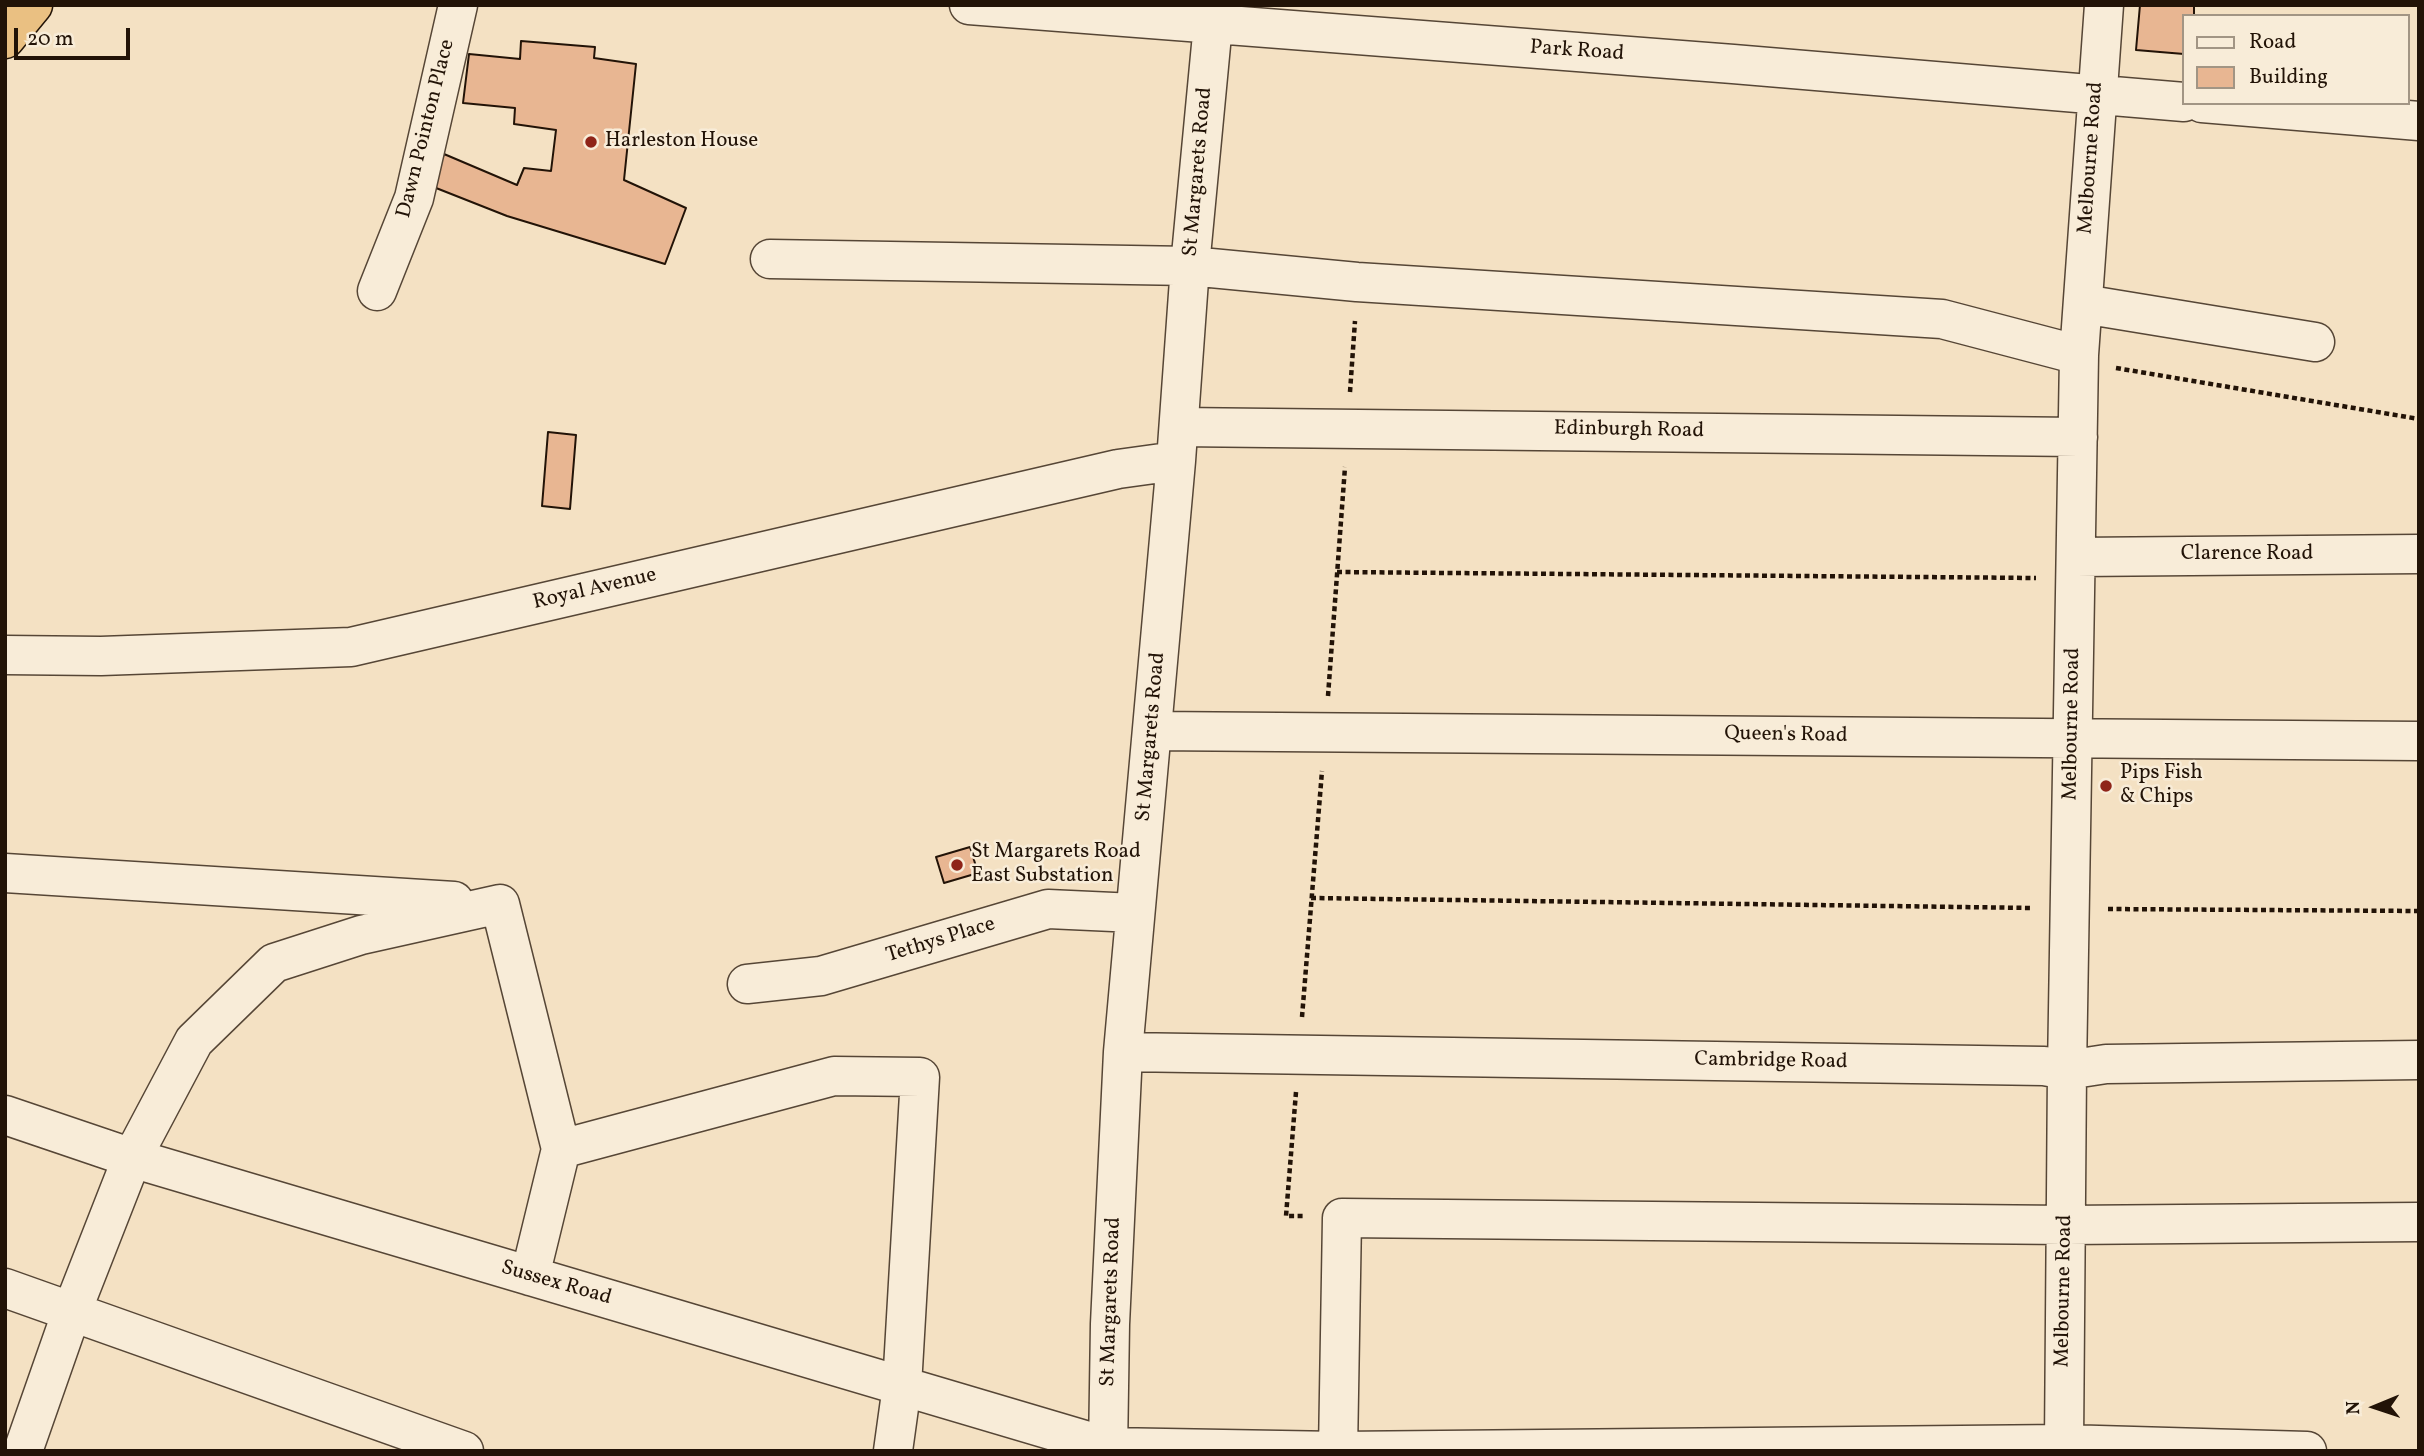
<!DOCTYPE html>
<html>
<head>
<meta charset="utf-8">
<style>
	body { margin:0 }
	#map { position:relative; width:2424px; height:1456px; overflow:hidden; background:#f4e1c3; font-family:Vollkorn,serif }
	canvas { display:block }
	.frame { position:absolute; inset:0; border:7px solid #221307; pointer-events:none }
	.legend { position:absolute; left:2182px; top:14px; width:228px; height:91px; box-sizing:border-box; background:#f8ecd8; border:2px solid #a29584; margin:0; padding:9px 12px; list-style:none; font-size:21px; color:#221307 }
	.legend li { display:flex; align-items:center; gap:14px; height:35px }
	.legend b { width:35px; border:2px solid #a29584 }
	.north { position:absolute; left:2340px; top:1372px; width:70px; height:70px; -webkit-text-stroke:5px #f8ecd8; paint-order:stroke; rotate:268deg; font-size:19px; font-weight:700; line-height:28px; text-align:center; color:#221307 }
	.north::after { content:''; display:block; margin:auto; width:24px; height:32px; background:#221307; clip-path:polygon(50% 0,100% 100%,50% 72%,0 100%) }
	.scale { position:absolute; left:14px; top:28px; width:116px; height:32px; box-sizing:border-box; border:4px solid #221307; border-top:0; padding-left:9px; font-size:21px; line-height:24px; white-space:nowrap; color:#221307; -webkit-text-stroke:5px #f8ecd8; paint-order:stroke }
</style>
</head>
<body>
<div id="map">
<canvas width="2424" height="1456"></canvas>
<div class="frame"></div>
<ul class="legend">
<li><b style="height:9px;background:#f8ecd8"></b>Road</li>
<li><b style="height:19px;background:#e8b692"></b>Building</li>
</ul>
<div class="north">N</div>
<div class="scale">20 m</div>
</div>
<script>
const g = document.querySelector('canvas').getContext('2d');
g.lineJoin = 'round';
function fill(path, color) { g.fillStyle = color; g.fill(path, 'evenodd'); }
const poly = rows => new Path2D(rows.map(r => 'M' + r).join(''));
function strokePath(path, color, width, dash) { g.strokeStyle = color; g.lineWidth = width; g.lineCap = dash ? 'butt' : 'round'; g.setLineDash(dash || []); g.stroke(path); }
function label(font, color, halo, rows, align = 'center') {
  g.font = font + ' Vollkorn,serif'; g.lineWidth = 5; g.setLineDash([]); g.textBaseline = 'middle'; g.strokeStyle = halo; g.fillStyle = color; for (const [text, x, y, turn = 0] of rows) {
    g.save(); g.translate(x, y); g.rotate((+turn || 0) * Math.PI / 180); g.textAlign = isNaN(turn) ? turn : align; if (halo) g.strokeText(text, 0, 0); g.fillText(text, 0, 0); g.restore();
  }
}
const building = poly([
	[2140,5,2194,5,2194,16,2184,16,2184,54,2136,50,2140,5],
	[521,41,595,47,594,58,636,64,624,180,686,208,665,264,507,216,431,186,444,154,517,185,524,168,551,171,556,130,514,124,515,108,463,103,469,54,520,59,521,41],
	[548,432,576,435,570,509,542,506,548,432],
	[970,847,978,873,944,883,936,857,970,847]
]);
fill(building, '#e8b692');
strokePath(building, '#221307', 2);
const minor = poly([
	[969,5,1733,64,2184,102],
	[2202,103,2419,121],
	[770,259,1190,266,1357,282,1942,319,2079,355],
	[377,291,414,198,458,5],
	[2083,304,2315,342],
	[1179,427,2078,437],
	[2076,557,2419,554],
	[5,655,101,656,351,647,1118,469,1176,461],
	[1152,731,2419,741],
	[5,873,454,901],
	[747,984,821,976,1048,909,1135,913],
	[1123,1052,2044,1066,2067,1070,2106,1064,2419,1060],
	[5,1115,132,1158,1108,1447,1338,1451,2064,1444,2307,1451],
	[530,1276,561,1149],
	[5,1288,464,1451],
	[2064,1444,2067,1070,2079,355,2104,5],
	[23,1451,72,1311,132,1158,194,1041,274,963,361,935,500,904,561,1149,834,1076,920,1077,902,1386,893,1451],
	[1108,1451,1110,1324,1123,1052,1176,461,1190,266,1213,24],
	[1338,1451,1342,1218,2066,1225,2419,1222]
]);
const highway = poly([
	[5,39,33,5]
]);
strokePath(minor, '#564636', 41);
strokePath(highway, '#221307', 41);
strokePath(poly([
	[2116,368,2419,419],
	[1350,392,1355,321],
	[1337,572,2036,578],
	[1328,696,1345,467],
	[1311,898,2033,908],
	[2108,909,2419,911],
	[1302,1017,1322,771],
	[1296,1092,1286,1216,1303,1216]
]), '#221307', 4.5, [5, 3.5]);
strokePath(minor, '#f8ecd8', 38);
strokePath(highway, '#eac082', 38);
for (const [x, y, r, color] of [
	[591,142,7,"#8f2418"],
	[2106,786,7,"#8f2418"],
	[957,865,7,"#8f2418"]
]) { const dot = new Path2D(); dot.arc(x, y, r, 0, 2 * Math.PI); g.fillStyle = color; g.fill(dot); strokePath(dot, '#f8ecd8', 2.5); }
label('21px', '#221307', '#f8ecd8', [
	["Park Road",1577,52,4],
	["Dawn Pointon Place",427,129,-76],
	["Melbourne Road",2092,158,-86],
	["St Margarets Road",1199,172,-85],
	["Edinburgh Road",1629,431,1],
	["Clarence Road",2247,555],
	["Royal Avenue",595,590,-13],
	["Melbourne Road",2073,724,-89],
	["Queen's Road",1786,736,1],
	["St Margarets Road",1152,737,-85],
	["Tethys Place",941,941,-17],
	["Cambridge Road",1771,1062,1],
	["Sussex Road",556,1284,16],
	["Melbourne Road",2065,1291,-89],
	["St Margarets Road",1112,1302,-88]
]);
label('21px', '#221307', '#f8ecd8', [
	["Harleston House",605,142],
	["Pips Fish",2120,774],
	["& Chips",2120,798],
	["St Margarets Road",971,853],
	["East Substation",971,877]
], 'left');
</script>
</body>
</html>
